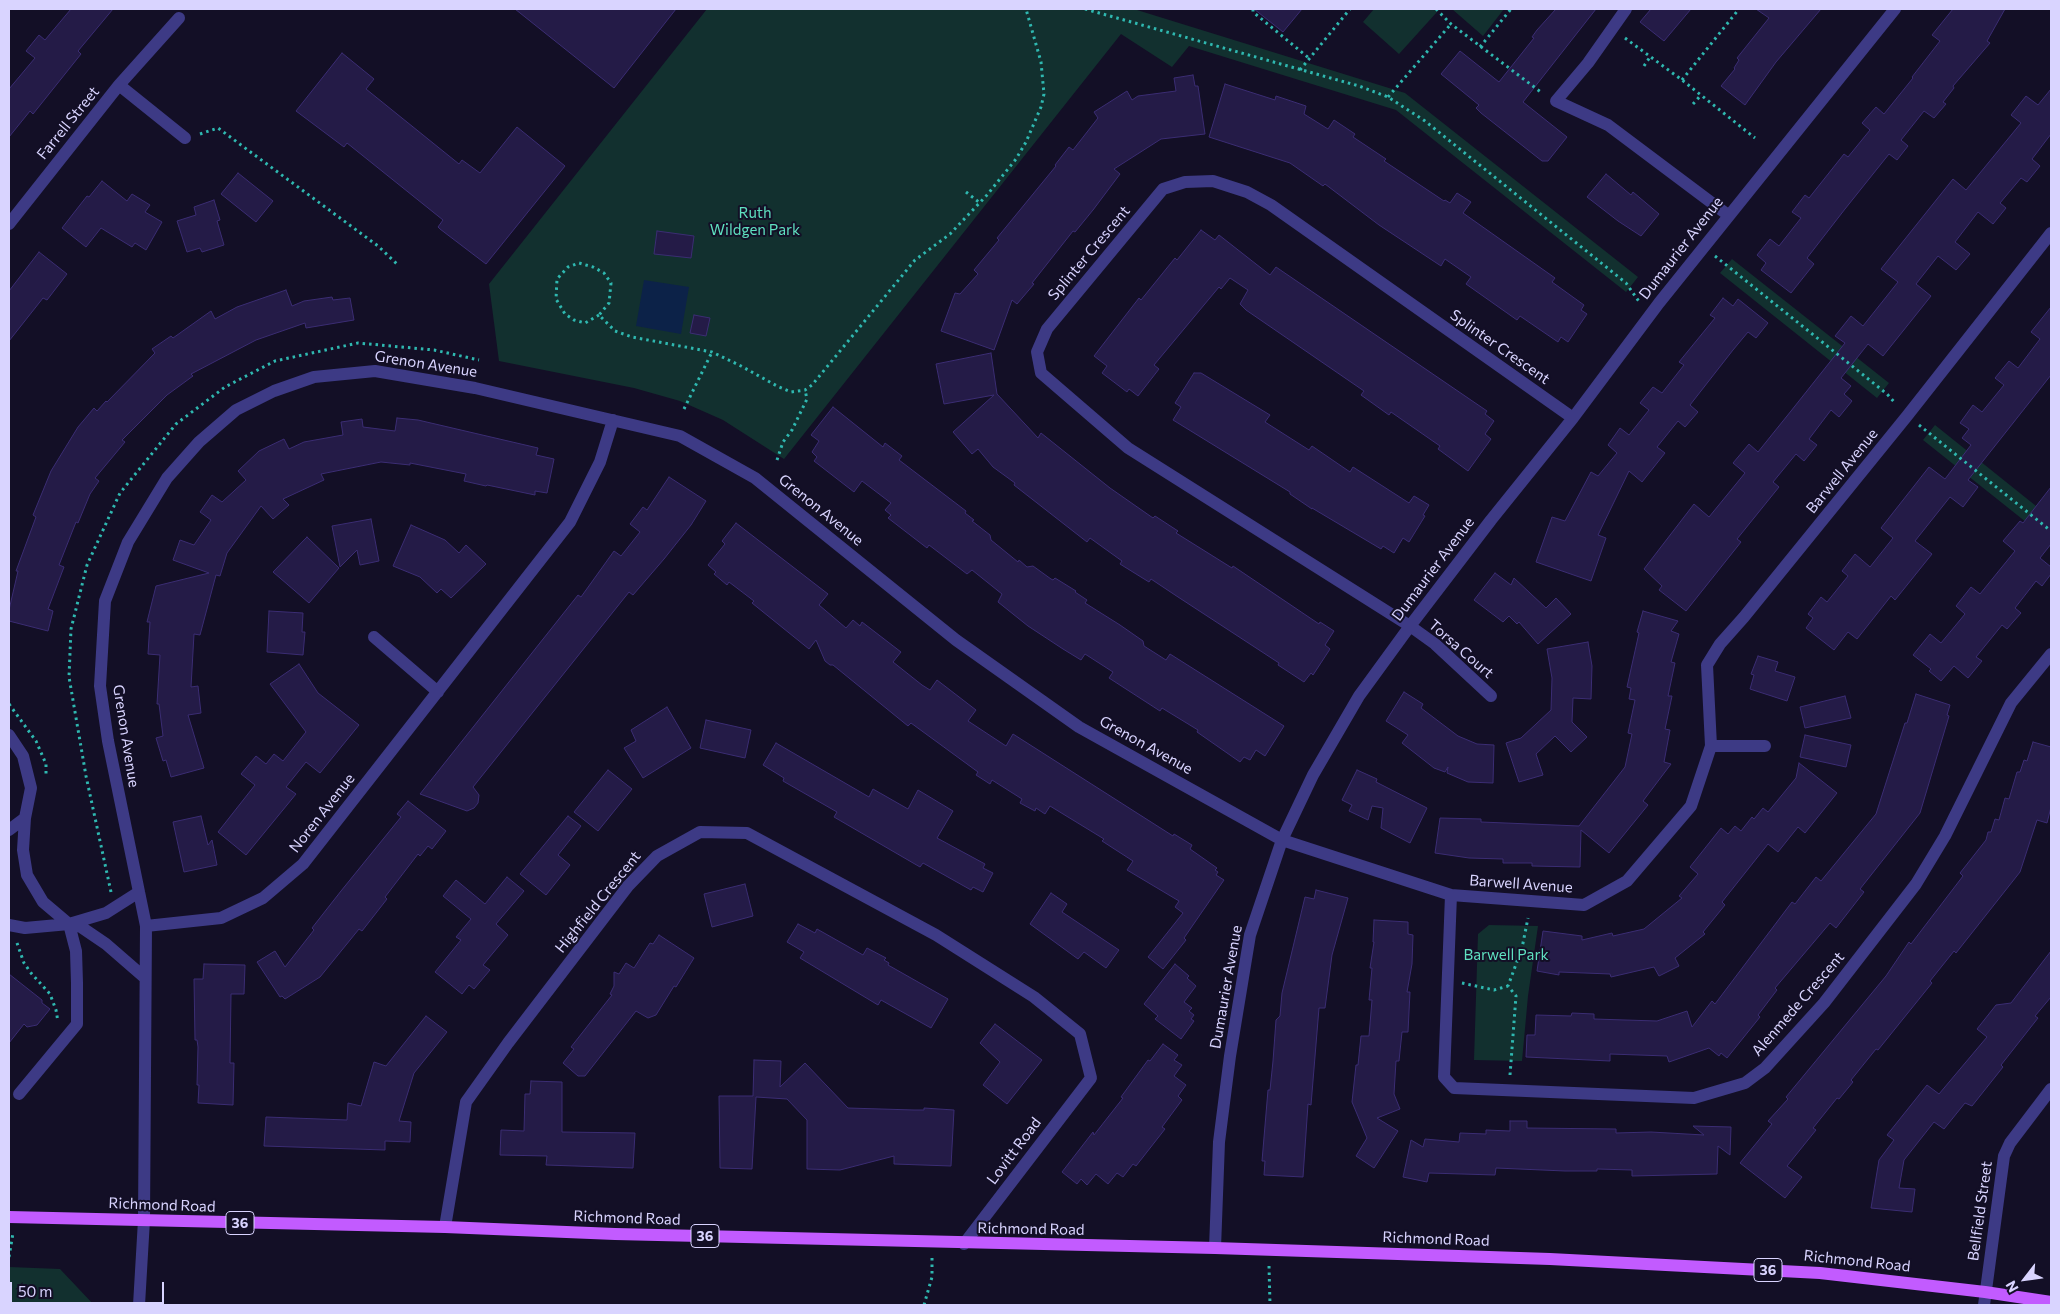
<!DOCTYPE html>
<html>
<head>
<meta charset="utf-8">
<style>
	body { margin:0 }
	#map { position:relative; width:2060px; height:1314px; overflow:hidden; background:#130f26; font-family:Commissioner,sans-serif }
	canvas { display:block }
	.frame { position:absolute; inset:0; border:10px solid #d9d4ff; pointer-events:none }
	.north { position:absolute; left:2000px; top:1254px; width:50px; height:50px; -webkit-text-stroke:4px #130f26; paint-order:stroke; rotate:240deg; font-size:14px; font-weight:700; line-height:20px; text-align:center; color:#d9d4ff }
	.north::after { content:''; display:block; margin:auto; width:18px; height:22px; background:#d9d4ff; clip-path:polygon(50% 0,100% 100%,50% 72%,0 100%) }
	.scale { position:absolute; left:10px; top:1282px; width:154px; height:22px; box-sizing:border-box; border:2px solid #d9d4ff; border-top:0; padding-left:6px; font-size:15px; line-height:18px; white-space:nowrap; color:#d9d4ff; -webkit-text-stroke:4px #130f26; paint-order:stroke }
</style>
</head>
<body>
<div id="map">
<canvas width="2060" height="1314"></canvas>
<div class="frame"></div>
<div class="north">N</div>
<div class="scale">50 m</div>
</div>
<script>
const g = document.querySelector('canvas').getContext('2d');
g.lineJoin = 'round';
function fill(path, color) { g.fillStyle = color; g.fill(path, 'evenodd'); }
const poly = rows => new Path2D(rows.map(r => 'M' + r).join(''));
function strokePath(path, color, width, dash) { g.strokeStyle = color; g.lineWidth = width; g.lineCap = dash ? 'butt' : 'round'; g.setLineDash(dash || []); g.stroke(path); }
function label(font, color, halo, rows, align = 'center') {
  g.font = font + ' Commissioner,sans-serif'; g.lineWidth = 4; g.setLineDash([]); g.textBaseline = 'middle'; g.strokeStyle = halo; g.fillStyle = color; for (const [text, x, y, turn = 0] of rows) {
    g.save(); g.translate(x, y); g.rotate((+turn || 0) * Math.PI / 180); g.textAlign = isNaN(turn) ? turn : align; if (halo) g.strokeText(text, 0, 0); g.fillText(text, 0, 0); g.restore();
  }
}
fill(poly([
	[707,9,1131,9,1137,10,1405,93,1638,277,1626,292,1396,110,1189,46,1172,67,1121,34,784,459,723,420,680,401,634,388,499,361,489,284],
	[1374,9,1434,9,1437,12,1399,54,1363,22],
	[1452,9,1504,9,1483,36],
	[1732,259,1889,383,1877,398,1720,273],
	[1935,425,2051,518,2051,542,1923,440],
	[1489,925,1538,926,1528,996,1522,1061,1474,1060,1478,934],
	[9,1267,60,1269,94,1305,9,1305]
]), '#12302f');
fill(poly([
	[644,280,689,287,681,334,636,326]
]), '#0c2248');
const building = poly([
	[71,9,113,9,78,51,81,54,33,114,30,111,9,137,9,89,35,58,26,51,39,35,45,40,71,9],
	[515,9,676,9,614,88,515,9],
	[1254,9,1302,9,1283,32,1254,9],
	[1556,9,1596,9,1523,102,1567,137,1548,161,1542,161,1481,113,1476,108,1479,105,1441,74,1460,51,1499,82,1534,38,1532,37,1537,30,1556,9],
	[1651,9,1691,9,1664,41,1640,22,1651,9],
	[1756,9,1821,9,1776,62,1745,105,1721,86,1735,69,1734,68,1739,60,1737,58,1769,18,1756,9],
	[1953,9,2005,9,1987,41,1990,43,1953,86,1954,88,1943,102,1946,104,1934,118,1924,111,1901,140,1908,146,1897,160,1889,154,1845,209,1807,258,1814,264,1791,293,1761,270,1766,263,1757,255,1770,239,1779,246,1801,218,1792,212,1805,195,1809,198,1844,154,1848,157,1870,130,1862,123,1876,107,1884,114,1913,78,1912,77,1940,41,1932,35,1953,9],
	[342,53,374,79,366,89,459,164,462,160,480,173,517,127,565,166,486,264,440,229,438,227,443,220,347,143,344,147,296,111,342,53],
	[1193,75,1195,86,1198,86,1205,134,1161,139,1114,169,1120,174,1093,210,1075,232,1073,231,1032,283,1034,284,1017,304,1012,300,994,350,941,331,955,293,960,294,978,274,974,270,999,240,997,238,1056,166,1055,165,1069,147,1073,150,1098,118,1094,112,1127,91,1132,100,1138,96,1176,91,1174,78,1193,75],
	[1225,84,1275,100,1276,96,1306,106,1304,114,1328,129,1334,120,1355,134,1353,137,1386,159,1384,161,1444,201,1445,200,1450,203,1457,193,1471,202,1463,213,1555,278,1552,282,1584,305,1581,310,1587,314,1568,342,1561,337,1558,342,1520,316,1517,320,1466,284,1471,277,1445,259,1441,266,1379,225,1325,184,1323,186,1290,163,1209,137,1225,84],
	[2051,89,2051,134,2032,159,2040,166,2027,182,2021,178,2000,203,2006,208,1993,224,1978,212,1955,242,1970,254,1956,270,1938,256,1916,284,1931,296,1883,356,1868,344,1841,378,1851,386,1844,394,1852,401,1839,417,1831,410,1809,439,1817,445,1804,461,1796,454,1773,482,1779,487,1737,539,1741,542,1686,611,1659,590,1662,586,1644,569,1694,504,1709,517,1745,473,1733,463,1749,444,1758,452,1791,411,1845,343,1835,336,1851,316,1863,326,1898,282,1881,269,1953,179,1966,190,2021,123,2011,115,2026,96,2038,105,2051,89],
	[238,173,273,201,256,222,221,194,238,173],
	[1606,174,1631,195,1633,192,1659,214,1641,236,1618,221,1587,197,1606,174],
	[102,181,127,201,132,194,150,205,145,212,162,222,146,250,135,243,132,247,101,228,86,247,62,228,87,196,89,197,102,181],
	[214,200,220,220,217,221,224,245,202,252,200,248,187,252,177,221,196,215,194,207,214,200],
	[1201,230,1215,240,1219,235,1270,275,1276,267,1487,411,1485,414,1494,421,1485,434,1491,439,1468,471,1438,449,1440,446,1391,412,1389,415,1361,395,1364,391,1246,310,1240,304,1248,290,1230,278,1221,289,1219,287,1154,365,1159,369,1138,396,1129,389,1127,392,1102,373,1107,366,1094,356,1139,298,1141,300,1175,258,1177,260,1201,230],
	[657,231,694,236,691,258,654,254,657,231],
	[39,252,67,274,47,300,43,298,9,341,9,291,39,252],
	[286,290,292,306,304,301,332,297,333,300,350,298,354,320,306,328,305,323,256,340,191,374,193,376,167,395,122,440,125,442,95,478,99,481,90,494,78,523,76,522,59,565,64,567,48,609,53,611,48,631,9,621,9,610,18,571,16,571,36,517,33,515,51,471,78,427,94,408,97,411,106,401,107,402,155,353,152,349,171,336,173,338,211,311,215,319,237,307,286,290],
	[1723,298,1733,306,1738,299,1768,323,1756,338,1748,332,1733,350,1690,405,1698,412,1685,427,1678,421,1657,447,1665,453,1642,482,1629,471,1598,535,1606,538,1591,581,1536,562,1552,517,1565,521,1591,472,1598,476,1617,453,1608,445,1620,428,1629,435,1649,410,1640,403,1653,387,1662,393,1684,365,1679,362,1715,318,1710,315,1723,298],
	[2051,307,2051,375,1968,480,1978,487,1963,507,1950,497,1915,541,1932,554,1895,600,1891,596,1857,639,1848,632,1834,650,1806,628,1813,618,1808,614,1821,597,1827,602,1848,576,1842,571,1855,554,1870,567,1893,538,1881,528,1929,467,1945,479,1971,445,1962,438,1969,429,1960,423,1973,405,1982,412,2004,385,1995,378,2009,361,2018,368,2040,339,2031,332,2051,307],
	[694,315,710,318,706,336,690,333,694,315],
	[991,353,997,394,1038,438,1041,433,1110,488,1153,518,1155,516,1178,531,1176,533,1232,568,1233,566,1319,624,1320,622,1334,631,1325,645,1330,649,1313,675,1311,673,1304,682,1278,665,1279,663,1175,595,1151,579,1149,582,1120,564,1122,561,1090,538,1087,542,1014,485,1015,483,993,467,978,449,972,454,953,432,994,395,944,404,936,364,991,353],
	[1194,373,1201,373,1270,415,1265,422,1309,450,1312,446,1350,472,1353,467,1409,503,1414,496,1429,505,1423,515,1425,516,1409,542,1403,538,1394,553,1383,546,1381,549,1312,508,1312,509,1290,494,1290,492,1173,420,1181,407,1175,403,1194,373],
	[833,407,883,447,885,443,902,456,899,460,966,511,965,513,974,520,972,521,990,535,991,540,1018,562,1019,560,1027,567,1033,566,1051,579,1053,580,1055,578,1076,591,1075,592,1087,600,1085,603,1120,625,1143,641,1144,646,1166,660,1170,654,1284,726,1265,756,1256,750,1250,760,1244,757,1240,762,1197,732,1198,730,1162,708,1160,711,1109,678,1113,672,1085,654,1081,660,1063,649,1028,626,998,602,1002,594,972,570,967,574,929,545,927,548,888,518,891,515,885,510,891,503,862,481,854,492,814,461,817,457,812,452,819,441,811,435,833,407],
	[397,418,418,420,538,448,536,455,554,459,547,493,535,491,535,495,487,485,486,486,464,481,466,474,410,463,410,465,381,462,321,474,324,480,283,499,289,505,273,519,261,506,227,553,220,576,216,575,200,635,194,634,191,687,198,686,201,713,188,715,204,768,171,777,166,760,163,761,156,738,163,736,159,704,157,704,160,655,148,654,150,622,147,622,156,586,209,573,173,560,180,540,194,545,211,520,200,512,212,495,222,502,246,480,238,471,259,451,284,439,289,449,304,442,343,435,341,422,362,419,363,427,395,431,397,418],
	[669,477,706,501,691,525,664,559,633,595,629,592,473,787,479,795,478,803,474,808,467,811,420,794,578,595,581,597,614,551,621,556,640,532,630,524,643,507,647,510,669,477],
	[2051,487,2051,544,2040,558,2051,567,2051,574,2042,586,2036,581,2015,608,2021,613,2013,622,2007,629,2002,625,1976,657,1982,661,1968,678,1954,666,1941,681,1929,671,1931,669,1913,655,1930,634,1941,643,1965,614,1956,606,1971,587,1980,594,2015,551,2003,541,2020,521,2023,523,2051,487],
	[371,519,379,561,360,565,357,550,340,567,332,526,371,519],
	[736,523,828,594,819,605,846,628,853,620,860,626,862,622,901,652,893,662,922,685,930,690,937,680,976,710,968,721,1006,746,1013,734,1173,836,1174,834,1192,845,1190,849,1217,868,1215,870,1218,872,1216,875,1224,880,1184,938,1186,940,1163,969,1148,957,1183,913,1175,907,1179,901,1127,870,1133,861,1102,841,1104,839,1050,806,1045,814,1036,808,1035,811,1020,803,1022,799,992,780,990,784,976,775,978,772,911,723,908,726,833,665,830,665,825,661,816,640,809,649,752,603,754,601,729,582,727,585,714,574,716,572,708,565,725,544,722,541,736,523],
	[411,525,445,540,459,553,466,545,486,564,451,598,441,589,437,593,420,577,393,566,411,525],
	[307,537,339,568,309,603,273,572,307,537],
	[1495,573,1511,585,1514,578,1546,608,1556,598,1571,614,1538,644,1519,622,1517,624,1509,616,1503,622,1474,600,1495,573],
	[269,611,303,613,302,632,305,632,303,655,267,652,269,611],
	[1643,611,1678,621,1671,631,1679,634,1671,662,1675,663,1668,696,1672,696,1665,729,1670,730,1664,762,1671,764,1643,801,1648,805,1609,853,1581,830,1580,867,1532,866,1532,863,1503,863,1503,859,1469,858,1435,853,1440,818,1481,819,1481,822,1579,826,1625,767,1632,734,1628,733,1635,700,1629,699,1631,688,1627,687,1639,633,1637,632,1643,611],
	[1588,642,1592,666,1591,699,1573,698,1572,722,1587,737,1571,752,1555,736,1536,754,1543,775,1519,782,1506,743,1521,738,1551,710,1552,678,1547,649,1588,642],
	[1758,656,1778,662,1775,671,1795,677,1787,701,1750,689,1754,675,1751,674,1758,656],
	[299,664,318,693,359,725,320,773,306,762,286,787,296,794,246,855,218,832,255,785,241,774,256,756,266,764,274,754,283,761,306,732,270,684,299,664],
	[1404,692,1423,704,1421,708,1458,736,1477,744,1494,745,1493,783,1468,782,1447,773,1448,767,1445,772,1434,768,1402,743,1408,735,1386,721,1404,692],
	[1916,694,1950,705,1947,715,1949,716,1920,813,1860,889,1864,892,1836,928,1830,923,1775,988,1777,990,1758,1015,1760,1017,1727,1058,1721,1053,1719,1056,1709,1048,1669,1062,1667,1056,1610,1054,1610,1061,1526,1057,1527,1035,1535,1035,1536,1015,1571,1016,1572,1013,1594,1014,1594,1019,1657,1021,1687,1011,1692,1027,1712,1001,1715,1004,1792,902,1795,904,1816,877,1821,881,1876,814,1905,723,1907,723,1916,694],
	[1845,696,1851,718,1805,728,1800,707,1845,696],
	[667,707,691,748,643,778,624,748,636,741,631,730,667,707],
	[706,720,751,730,745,758,700,748,706,720],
	[1805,735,1851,745,1846,767,1800,757,1805,735],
	[2033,742,2051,747,2051,807,2047,823,2037,820,2020,872,1956,953,1954,951,1930,981,1932,983,1878,1050,1876,1049,1851,1080,1853,1082,1839,1099,1837,1098,1813,1128,1816,1130,1787,1166,1802,1177,1785,1198,1740,1163,1772,1124,1768,1121,1788,1099,1786,1097,1886,976,1909,942,1911,944,1963,876,1960,873,1986,840,1988,832,1991,832,1995,819,1999,820,2005,798,2009,799,2017,772,2020,772,2024,760,2027,761,2033,742],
	[776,743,869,797,873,789,908,809,918,790,953,811,937,838,985,864,983,868,993,873,983,892,973,887,971,890,923,863,920,867,834,817,837,812,783,781,784,778,763,765,776,743],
	[1799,763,1837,793,1805,833,1798,827,1778,852,1768,844,1722,902,1725,905,1703,932,1705,934,1675,958,1679,966,1659,976,1654,967,1611,977,1610,974,1559,972,1559,975,1537,971,1543,931,1582,936,1582,940,1612,933,1613,936,1644,929,1682,898,1679,896,1698,874,1690,867,1721,828,1728,834,1735,826,1741,831,1752,817,1754,819,1763,808,1768,812,1796,778,1799,763],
	[608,770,632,789,598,831,574,812,608,770],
	[1357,770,1377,779,1376,782,1427,808,1410,843,1381,828,1383,808,1372,806,1368,820,1349,811,1352,805,1342,800,1357,770],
	[408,801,446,831,432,849,428,846,420,856,418,854,385,897,387,899,362,931,359,929,320,977,285,999,282,996,280,997,257,962,275,951,285,967,314,930,312,928,341,891,401,817,397,814,408,801],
	[201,816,208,845,212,840,217,865,184,872,173,822,201,816],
	[568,816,581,826,558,855,570,865,546,895,520,874,568,816],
	[507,877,524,891,496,924,508,935,483,965,490,970,474,989,469,985,462,994,435,972,461,940,456,937,471,919,443,896,456,880,485,904,507,877],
	[745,884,753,916,712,927,704,894,745,884],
	[1316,890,1348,898,1332,955,1325,1008,1319,1008,1311,1105,1308,1104,1303,1177,1264,1175,1265,1161,1262,1161,1268,1090,1270,1090,1273,1061,1276,1020,1280,1016,1282,993,1305,897,1314,899,1316,890],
	[1051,893,1067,904,1062,912,1119,950,1106,968,1084,952,1078,959,1030,924,1051,893],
	[1374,920,1408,922,1408,934,1413,935,1412,964,1407,992,1410,992,1408,1032,1402,1032,1399,1061,1396,1061,1394,1094,1400,1109,1377,1118,1398,1131,1374,1168,1356,1156,1367,1138,1352,1102,1356,1065,1358,1065,1361,1036,1369,1036,1372,1000,1369,1000,1372,968,1370,968,1374,942,1373,942,1374,920],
	[798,924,815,933,817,929,863,955,867,948,886,958,884,960,889,963,888,965,948,999,931,1028,881,1000,878,1005,800,958,804,952,787,942,798,924],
	[659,935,694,958,676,987,674,986,656,1015,648,1018,636,1011,585,1076,578,1076,563,1063,574,1049,571,1047,612,995,610,994,614,986,614,972,619,974,626,963,634,968,650,943,653,944,659,935],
	[2051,951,2051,997,2035,1016,2038,1018,2001,1065,2003,1067,1972,1106,1965,1103,1944,1129,1934,1122,1904,1160,1899,1188,1915,1189,1912,1212,1871,1208,1879,1160,1894,1140,1887,1135,1927,1085,1939,1094,1987,1037,1977,1029,1996,1005,2011,1003,2051,951],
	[204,964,245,965,244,994,231,994,230,1063,234,1063,233,1105,198,1103,199,1085,197,1085,198,1047,197,1040,195,1040,194,979,203,979,204,964],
	[1175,964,1189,976,1187,978,1196,986,1184,1002,1192,1008,1189,1011,1194,1015,1191,1019,1194,1021,1181,1039,1155,1019,1158,1016,1144,1004,1175,964],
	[9,974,42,1000,42,1003,50,1009,37,1025,27,1027,24,1024,9,1043,9,974],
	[426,1016,447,1032,414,1073,399,1121,411,1122,410,1142,385,1141,385,1150,264,1146,266,1117,347,1120,348,1103,361,1106,374,1062,386,1066,426,1016],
	[995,1024,1042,1060,1007,1104,983,1085,1000,1062,980,1043,995,1024],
	[1163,1044,1178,1055,1174,1060,1182,1065,1174,1076,1186,1085,1178,1096,1182,1100,1162,1127,1165,1129,1136,1166,1133,1164,1123,1177,1117,1173,1108,1184,1096,1174,1087,1185,1081,1179,1077,1184,1062,1172,1093,1132,1094,1135,1123,1098,1121,1097,1148,1060,1150,1061,1163,1044],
	[754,1060,781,1061,780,1087,805,1063,848,1108,914,1110,924,1110,924,1108,954,1110,951,1166,894,1164,894,1156,840,1170,807,1169,807,1120,787,1099,756,1097,752,1169,720,1168,719,1096,753,1096,754,1060],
	[531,1081,562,1082,562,1132,635,1133,633,1168,546,1165,547,1156,500,1155,501,1130,524,1131,525,1094,530,1094,531,1081],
	[1510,1121,1527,1121,1527,1128,1616,1129,1616,1133,1651,1132,1704,1135,1693,1126,1731,1127,1730,1155,1718,1146,1717,1174,1632,1176,1632,1170,1597,1169,1597,1171,1565,1171,1496,1168,1495,1175,1429,1173,1427,1182,1403,1177,1411,1140,1423,1147,1425,1139,1459,1142,1460,1133,1486,1134,1486,1130,1510,1131,1510,1121]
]);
fill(building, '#241b47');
strokePath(building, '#3b2d73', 1);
strokePath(poly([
	[1085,9,1359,86,1388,97,1425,121,1626,283,1640,303],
	[1253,9,1253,12,1310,59],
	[1436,9,1451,24,1542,93],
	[1625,38,1682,80,1755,138],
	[1480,47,1511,9],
	[1644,66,1650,57],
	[1300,70,1350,9],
	[1682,80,1739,9],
	[1388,97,1451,24],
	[1693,104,1701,95],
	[200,134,218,128,378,246,399,266],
	[966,192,980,203],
	[1715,256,1887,394,1896,404],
	[599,315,585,323,574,320,565,314,556,299,557,279,568,267,579,263,593,267,604,273,611,283,609,303,599,315,615,331,632,337,712,352,741,366,777,386,791,392,805,390,812,385,915,260,950,234,987,195,1016,159,1026,142,1041,107,1044,94,1041,62,1026,9],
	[684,409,712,352],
	[1919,425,2051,531],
	[777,460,783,442,792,430,807,399,805,390],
	[9,704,36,741,46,764,46,775],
	[111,892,86,776,69,677,71,629,87,565,120,493,176,424,225,387,275,361,358,343,434,350,479,360],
	[17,943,24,963,31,973,50,994,56,1010,58,1022],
	[1462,983,1494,990,1508,986],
	[1510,1075,1516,996,1508,986,1522,948,1528,918],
	[9,1257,13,1233],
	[1269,1266,1270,1305],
	[924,1305,932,1277,932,1257]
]), '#2fb8b0', 3, [2.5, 4]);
strokePath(poly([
	[1626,9,1588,63,1556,101,1608,125,1728,215],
	[119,85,179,18],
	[9,224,119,85,185,138],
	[374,637,438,692],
	[1491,696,1435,644,1410,626,1128,448,1041,373,1037,352,1047,329,1163,189,1185,182,1213,181,1247,192,1271,205,1573,418],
	[9,735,23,756,31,788,25,818,23,850,27,875,43,902,69,924,76,951,77,983,77,1024,19,1094],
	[1711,746,1765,746],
	[9,830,25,818],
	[1451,895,1444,1077,1454,1088,1694,1098,1745,1083,1765,1068,1824,1003,1916,884,1945,836,2011,703,2051,654],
	[69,924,81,927,106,944,144,977],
	[9,925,25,928,69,924,106,913,139,892],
	[146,926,221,918,263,898,303,864,570,522,600,462,613,420],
	[445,1227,466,1102,508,1043,628,886,657,856,700,832,747,833,936,935,1034,997,1080,1034,1091,1078,964,1244],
	[1215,1248,1219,1142,1230,1056,1250,935,1282,840,1313,775,1359,696,1410,626,1491,520,1573,418,1659,303,1895,9],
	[139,1305,144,1220,146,926,108,741,100,686,105,601,128,542,167,478,199,442,236,410,274,391,314,377,375,371,475,388,680,436,755,478,956,640,1079,727,1282,840,1451,895,1584,905,1627,881,1691,806,1711,746,1707,665,1720,644,1744,617,1907,416,2051,233],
	[1984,1305,2004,1156,2010,1143,2051,1089]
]), '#3d3a85', 12);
strokePath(poly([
	[9,1217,445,1227,615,1234,1215,1248,1550,1259,1820,1273,1985,1292,2051,1302]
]), '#c25bff', 12);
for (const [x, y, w] of [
	[240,1223,28],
	[705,1236,28],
	[1768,1270,28]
]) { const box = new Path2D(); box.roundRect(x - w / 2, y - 11.5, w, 23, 4); g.fillStyle = '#130f26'; g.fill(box); strokePath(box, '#d9d4ff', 1); }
label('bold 14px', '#d9d4ff', null, [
	["36",240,1223],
	["36",705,1236],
	["36",1768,1270]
]);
label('15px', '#d9d4ff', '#130f26', [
	["Farrell Street",68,123,-51],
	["Dumaurier Avenue",1681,248,-52],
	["Splinter Crescent",1089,253,-50],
	["Splinter Crescent",1500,347,35],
	["Grenon Avenue",426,364,9],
	["Barwell Avenue",1842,471,-51],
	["Grenon Avenue",821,510,39],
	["Dumaurier Avenue",1433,569,-53],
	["Torsa Court",1461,649,41],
	["Grenon Avenue",126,736,81],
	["Grenon Avenue",1146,745,29],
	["Noren Avenue",322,813,-52],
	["Barwell Avenue",1521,884,4],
	["Highfield Crescent",598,902,-51],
	["Dumaurier Avenue",1226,987,-80],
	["Alenmede Crescent",1798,1004,-49],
	["Lovitt Road",1014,1151,-53],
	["Richmond Road",162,1205,2],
	["Bellfield Street",1980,1211,-82],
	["Richmond Road",627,1218,2],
	["Richmond Road",1031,1229,1],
	["Richmond Road",1436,1239,2],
	["Richmond Road",1857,1261,6]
]);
label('15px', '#5fe0c0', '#130f26', [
	["Ruth",755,213],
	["Wildgen Park",755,230],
	["Barwell Park",1506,955]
]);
</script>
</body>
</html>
